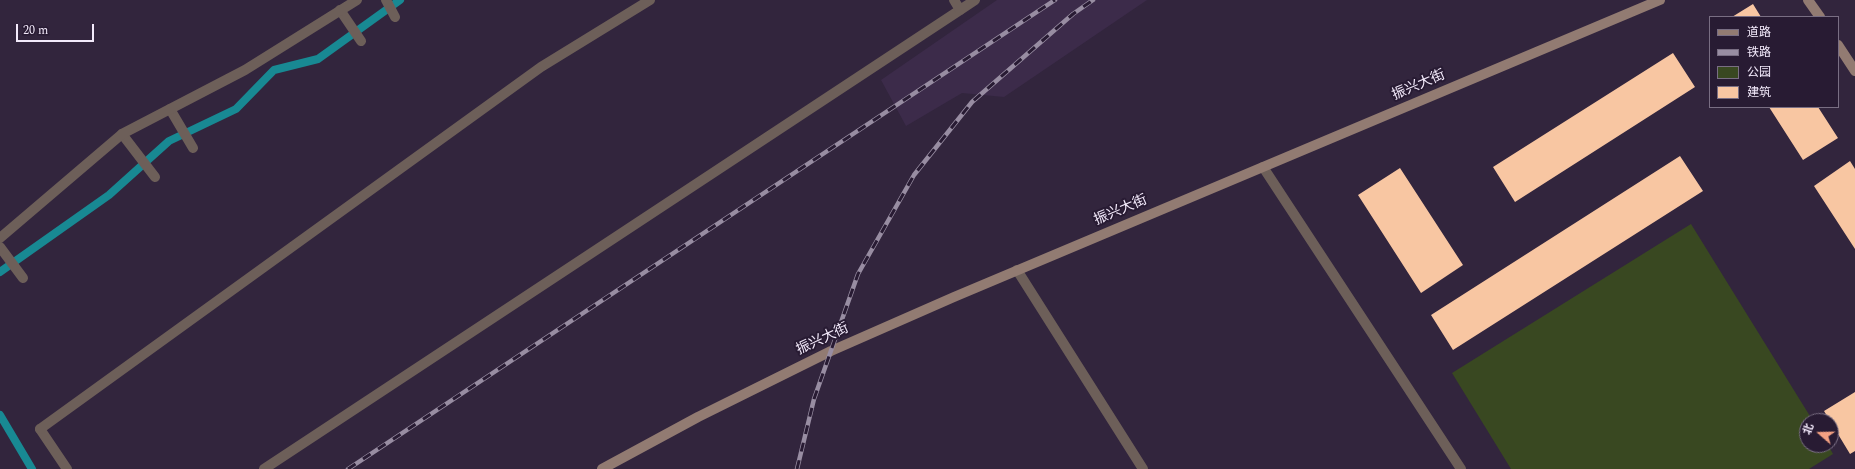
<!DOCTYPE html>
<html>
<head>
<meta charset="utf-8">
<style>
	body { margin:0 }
	#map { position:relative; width:1855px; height:469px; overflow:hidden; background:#32253d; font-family:Spectral,"Noto Sans SC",serif }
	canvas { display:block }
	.legend { position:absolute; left:1709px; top:16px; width:130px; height:92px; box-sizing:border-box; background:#281b33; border:1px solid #796e83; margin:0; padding:5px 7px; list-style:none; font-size:12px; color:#f3eafb }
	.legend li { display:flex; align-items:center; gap:8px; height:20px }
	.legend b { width:20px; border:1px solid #796e83 }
	.north { position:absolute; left:1799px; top:413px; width:40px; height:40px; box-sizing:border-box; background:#281b33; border:1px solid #796e83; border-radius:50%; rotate:290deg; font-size:11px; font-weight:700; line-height:16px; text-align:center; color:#f3eafb }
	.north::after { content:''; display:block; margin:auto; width:14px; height:18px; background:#f3a082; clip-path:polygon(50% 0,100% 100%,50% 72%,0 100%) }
	.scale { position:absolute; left:16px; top:24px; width:78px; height:18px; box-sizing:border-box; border:2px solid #f3eafb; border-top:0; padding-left:5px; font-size:12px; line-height:14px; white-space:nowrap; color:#f3eafb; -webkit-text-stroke:3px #281b33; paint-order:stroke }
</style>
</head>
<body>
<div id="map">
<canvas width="1855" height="469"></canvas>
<ul class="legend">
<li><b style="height:5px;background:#927b72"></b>道路</li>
<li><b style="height:5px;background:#988da2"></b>铁路</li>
<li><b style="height:11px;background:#394821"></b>公园</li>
<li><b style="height:11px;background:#f8c6a2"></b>建筑</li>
</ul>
<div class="north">北</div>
<div class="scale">20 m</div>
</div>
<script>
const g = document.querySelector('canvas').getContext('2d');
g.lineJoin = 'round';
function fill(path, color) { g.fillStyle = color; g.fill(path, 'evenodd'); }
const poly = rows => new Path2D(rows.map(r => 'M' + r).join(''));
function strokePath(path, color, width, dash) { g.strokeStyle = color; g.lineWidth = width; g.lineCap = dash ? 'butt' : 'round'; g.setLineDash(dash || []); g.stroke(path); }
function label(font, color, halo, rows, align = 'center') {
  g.font = font + ' Spectral,"Noto Sans SC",serif'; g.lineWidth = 4; g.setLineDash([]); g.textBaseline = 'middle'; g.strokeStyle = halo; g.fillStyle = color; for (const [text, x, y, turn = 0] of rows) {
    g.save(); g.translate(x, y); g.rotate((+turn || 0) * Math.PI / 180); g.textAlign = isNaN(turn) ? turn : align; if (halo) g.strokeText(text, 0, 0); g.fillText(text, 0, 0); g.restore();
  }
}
fill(poly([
	[997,0,1147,0,1004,97,962,93,906,126,881,80]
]), '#3c2b4a');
fill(poly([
	[1691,224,1813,421,1807,421,1807,445,1828,445,1833,454,1809,469,1511,469,1452,373]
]), '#394821');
strokePath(poly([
	[0,272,109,195,169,141,236,109,274,70,318,59,400,0],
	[0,415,32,469]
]), '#188993', 8);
fill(poly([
	[1753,4,1761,17,1732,17],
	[1673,53,1695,87,1515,202,1493,167],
	[1769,107,1818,107,1838,138,1803,160],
	[1680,156,1703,191,1453,350,1431,315],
	[1850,161,1855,169,1855,249,1814,186],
	[1400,168,1463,265,1421,293,1358,195],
	[1855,392,1855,451,1850,454,1824,411]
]), '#f8c6a2');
strokePath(poly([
	[386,0,395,17],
	[340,10,361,41],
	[170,109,193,148],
	[122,134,155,177],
	[0,247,23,278],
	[40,429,67,469],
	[264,469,960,10]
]), '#6d5f59', 10);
strokePath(poly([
	[954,0,960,10,975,0],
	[1263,167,1461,469],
	[0,238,122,134,245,70,357,0],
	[1017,270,1143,469],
	[40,429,541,67,650,0]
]), '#6d5f59', 10);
strokePath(poly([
	[1808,0,1820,17],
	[1838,45,1855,71],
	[602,469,698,417,831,351,954,297,1660,0]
]), '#927b72', 10);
const rail = poly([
	[348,469,1055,0],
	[797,469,814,399,858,274,914,175,972,102,1073,14,1093,0]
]);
strokePath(rail, '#988da2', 4.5);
strokePath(rail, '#281b33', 3, [9]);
label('14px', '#f3eafb', '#281b33', [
	["振兴大街",1419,86,-23],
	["振兴大街",1121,211,-23],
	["振兴大街",823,340,-25]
]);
</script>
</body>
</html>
